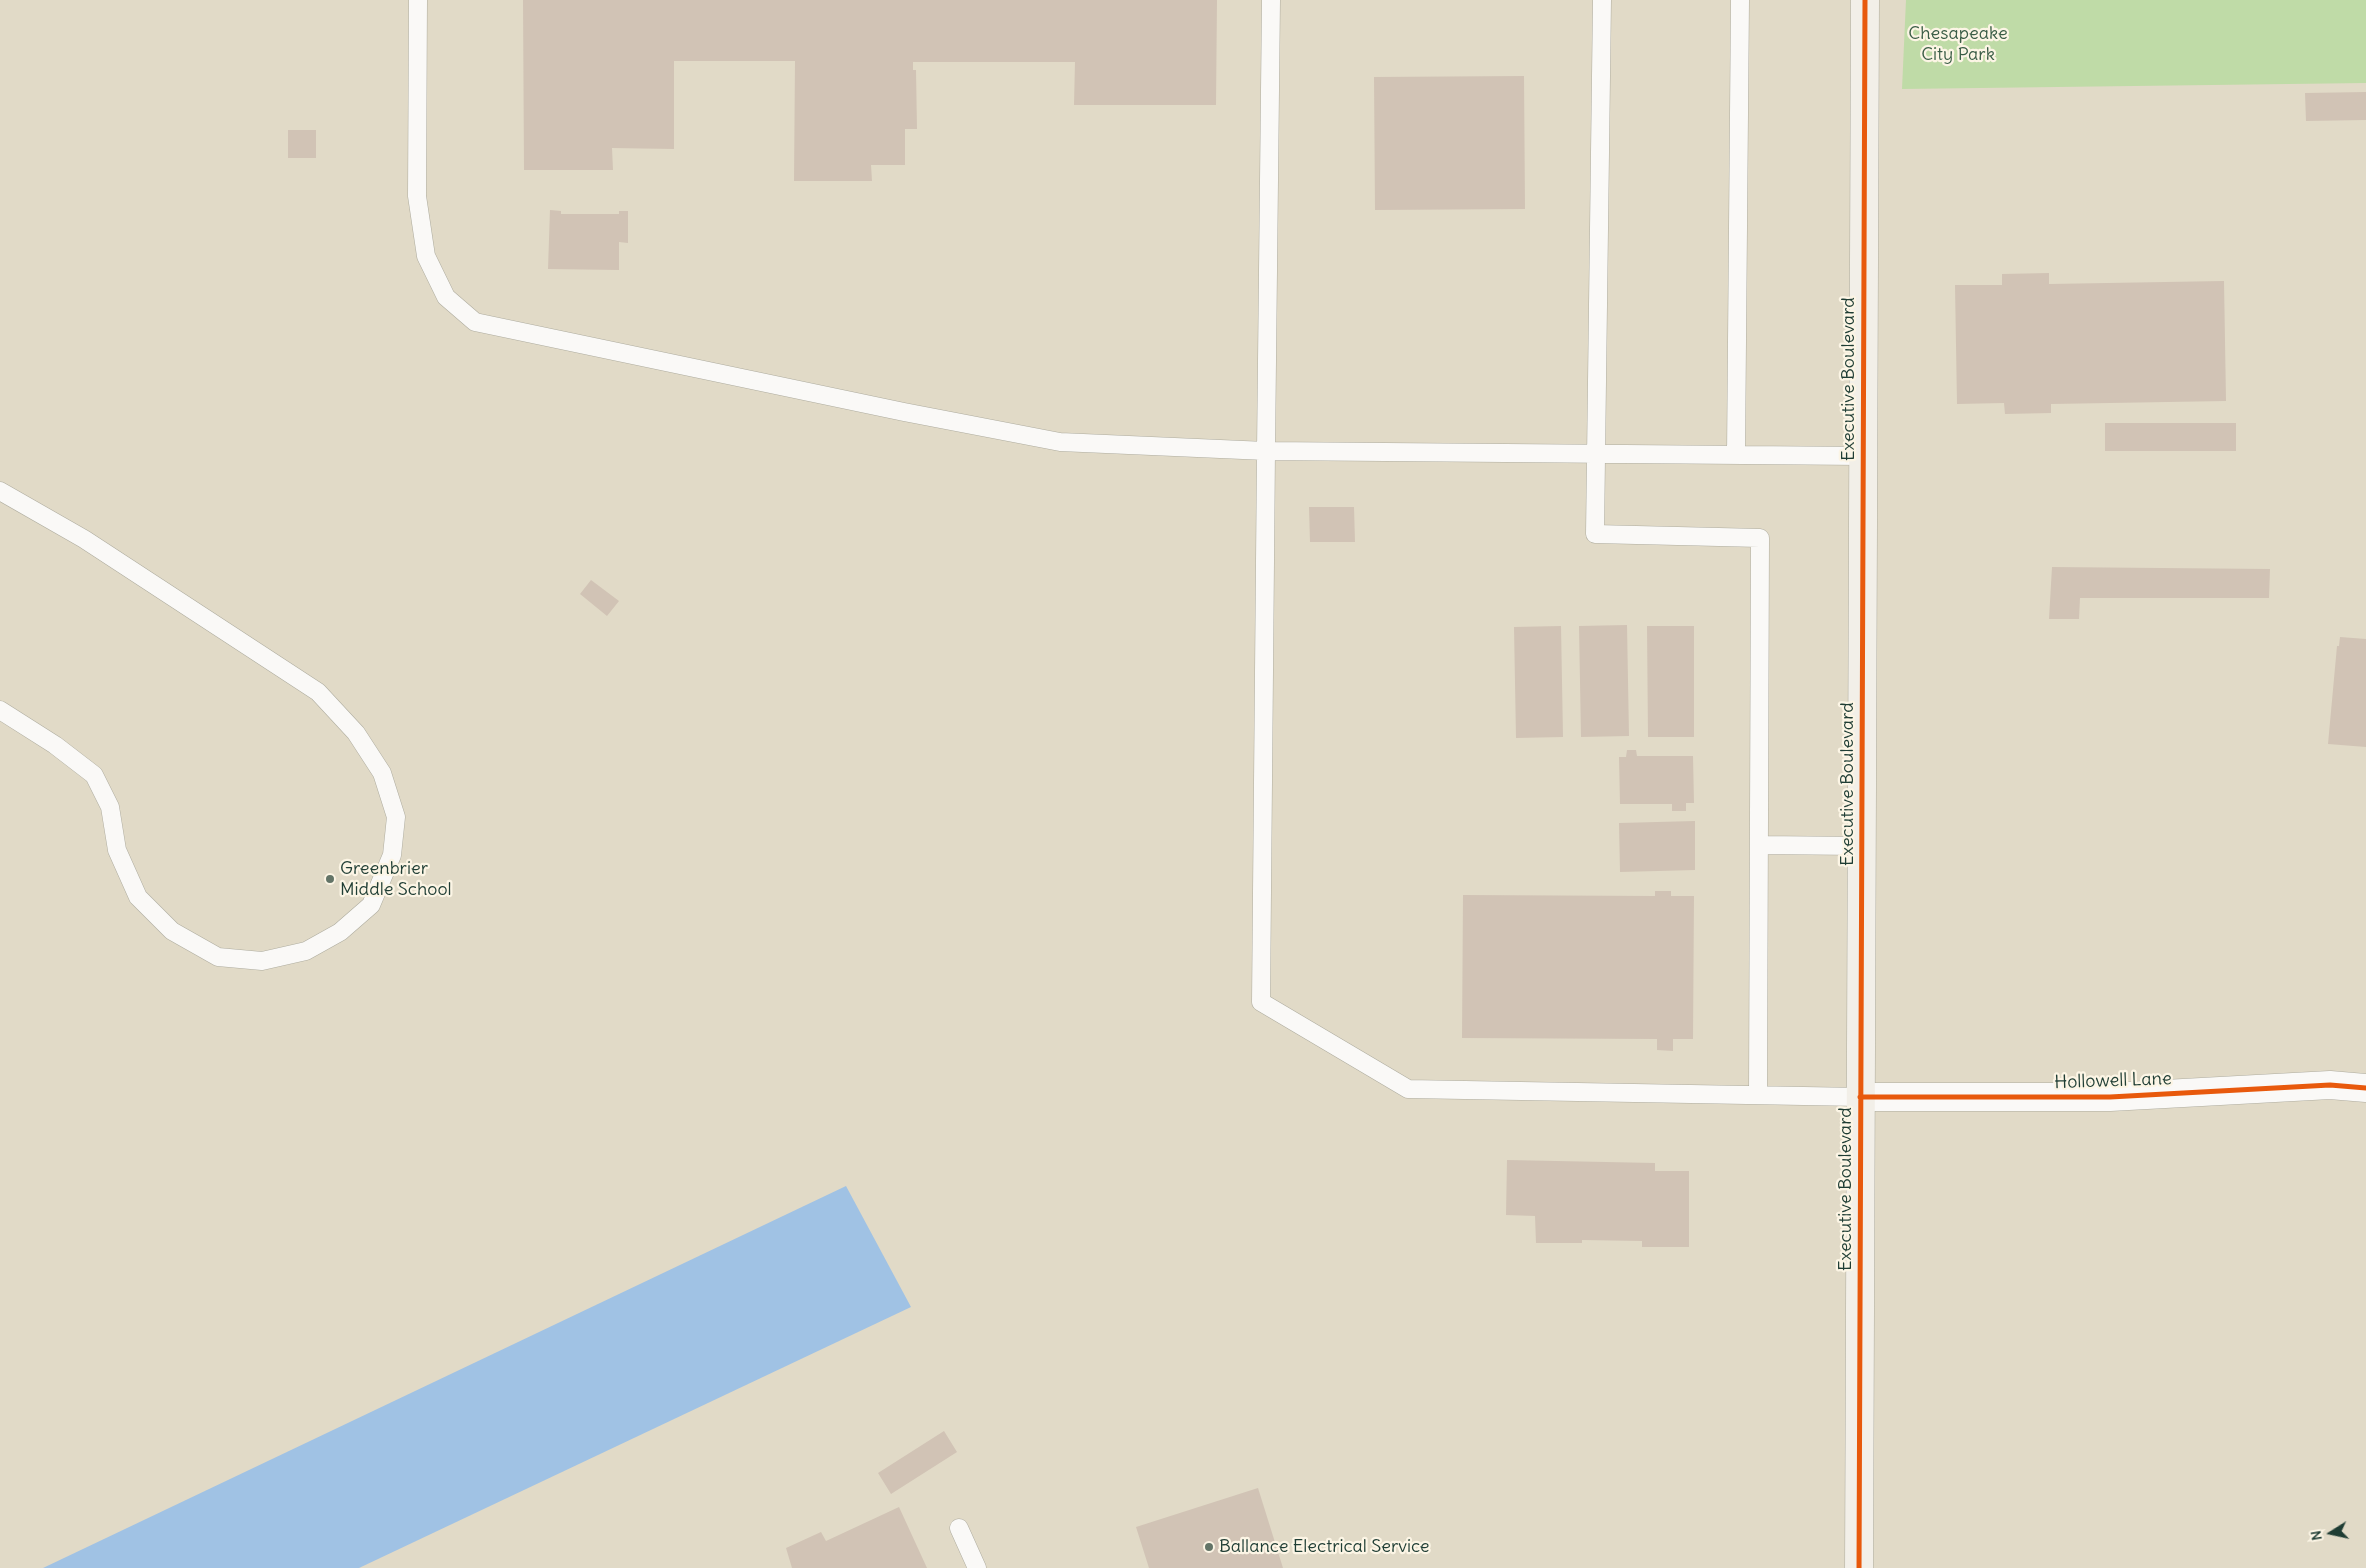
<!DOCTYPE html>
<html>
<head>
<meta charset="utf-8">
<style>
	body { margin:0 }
	#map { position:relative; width:2366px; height:1568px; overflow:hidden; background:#e1dac7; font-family:Delius,sans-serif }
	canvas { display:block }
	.north { position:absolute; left:2306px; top:1508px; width:50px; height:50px; -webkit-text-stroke:4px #fcf5e5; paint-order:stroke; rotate:260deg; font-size:14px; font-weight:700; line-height:20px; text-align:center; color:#1f3d34 }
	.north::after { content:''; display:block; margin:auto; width:18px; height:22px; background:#1f3d34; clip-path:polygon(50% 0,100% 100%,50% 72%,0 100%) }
</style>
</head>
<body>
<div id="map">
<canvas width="2366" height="1568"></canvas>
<div class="north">N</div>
</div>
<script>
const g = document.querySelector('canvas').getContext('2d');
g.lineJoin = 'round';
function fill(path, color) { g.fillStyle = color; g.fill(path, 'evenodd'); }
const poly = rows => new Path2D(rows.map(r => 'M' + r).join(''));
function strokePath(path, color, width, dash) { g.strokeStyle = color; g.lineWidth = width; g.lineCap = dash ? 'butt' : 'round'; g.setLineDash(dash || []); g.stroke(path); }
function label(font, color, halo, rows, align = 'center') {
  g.font = font + ' Delius,sans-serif'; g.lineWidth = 4.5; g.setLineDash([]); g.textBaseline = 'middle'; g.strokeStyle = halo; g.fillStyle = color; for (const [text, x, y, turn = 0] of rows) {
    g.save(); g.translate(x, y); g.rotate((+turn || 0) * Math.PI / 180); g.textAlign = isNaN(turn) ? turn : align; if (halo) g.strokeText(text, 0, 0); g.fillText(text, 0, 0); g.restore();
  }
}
fill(poly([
	[1906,0,2366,0,2366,83,1902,89]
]), '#bfdba7');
fill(poly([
	[846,1186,911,1307,359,1568,43,1568]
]), '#a0c2e4');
fill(poly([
	[523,0,1217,0,1216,105,1074,105,1075,62,913,62,913,70,916,70,917,129,905,129,905,165,871,165,872,181,794,181,795,61,674,61,674,149,612,148,613,170,524,170],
	[1524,76,1525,209,1375,210,1374,77],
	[2366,92,2366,120,2306,121,2305,93],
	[288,130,316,130,316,158,288,158],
	[550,210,561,211,561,214,619,214,619,211,628,211,628,243,619,242,619,270,548,269],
	[2049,273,2049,284,2224,281,2226,401,2051,404,2051,413,2005,414,2004,403,1957,404,1955,285,2002,285,2002,274],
	[2105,423,2236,423,2236,451,2105,451],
	[1309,507,1354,507,1355,542,1310,542],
	[2052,567,2270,569,2269,598,2080,598,2079,619,2049,619],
	[591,580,619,601,607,616,580,594],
	[1627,625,1629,736,1581,737,1579,626],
	[1561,626,1563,737,1516,738,1514,627],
	[1647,626,1694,626,1694,737,1648,737],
	[2340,637,2366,639,2366,747,2328,744,2337,646,2339,646],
	[1627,750,1636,750,1637,756,1693,756,1694,803,1686,803,1686,811,1672,811,1672,804,1620,804,1619,757,1626,757],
	[1695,821,1695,870,1620,872,1619,823],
	[1655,891,1671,891,1671,896,1694,896,1693,1039,1673,1039,1673,1051,1657,1050,1657,1039,1462,1038,1463,895,1655,896],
	[1507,1160,1655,1163,1655,1171,1689,1171,1689,1247,1642,1247,1642,1241,1582,1240,1582,1243,1536,1243,1535,1216,1506,1215],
	[944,1431,957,1452,891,1494,878,1473],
	[1258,1488,1283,1568,1149,1568,1136,1527],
	[899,1507,927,1568,792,1568,786,1548,821,1532,826,1541]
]), '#d1c3b5');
const lane = poly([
	[418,0,417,196,426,256,446,297,475,322,904,412,1060,442,1266,451,1271,0],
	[1602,0,1595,534,1760,538,1758,1095],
	[1736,455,1740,0],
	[0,491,84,539,318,692,356,733,382,773,396,817,392,855,371,905,340,932,306,951,262,961,218,957,172,931,138,897,117,850,110,807,94,775,55,745,0,710],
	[1759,845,1861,846],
	[1860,1097,1408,1089,1261,1002,1266,451,1863,456],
	[959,1528,977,1568]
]);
const street = poly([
	[1860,1097,2110,1097,2330,1085,2366,1088]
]);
const secondary = poly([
	[1859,1568,1865,0]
]);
strokePath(lane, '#aeac9f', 19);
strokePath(street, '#aeac9f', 29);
strokePath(secondary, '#aeac9f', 29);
strokePath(lane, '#faf9f7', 18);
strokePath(street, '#faf9f7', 28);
strokePath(secondary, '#f2efe8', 28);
strokePath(poly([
	[1860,1097,2110,1097,2330,1085,2366,1088],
	[1859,1568,1865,0]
]), '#e8590c', 5);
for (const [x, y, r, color] of [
	[330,879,5,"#637467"],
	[1209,1547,5,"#637467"]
]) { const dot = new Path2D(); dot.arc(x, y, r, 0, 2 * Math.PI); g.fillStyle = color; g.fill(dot); strokePath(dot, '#fcf5e5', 2); }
label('18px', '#3a5d46', '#fcf5e5', [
	["Chesapeake",1958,34],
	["City Park",1958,55]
]);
label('18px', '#1f3d34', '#fcf5e5', [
	["Executive Boulevard",1849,379,-90],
	["Executive Boulevard",1848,784,-90],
	["Hollowell Lane",2113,1081,-2],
	["Executive Boulevard",1846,1189,-90]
]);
label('18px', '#1f3d34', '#fcf5e5', [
	["Greenbrier",340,869],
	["Middle School",340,890],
	["Ballance Electrical Service",1219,1547]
], 'left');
</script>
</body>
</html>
